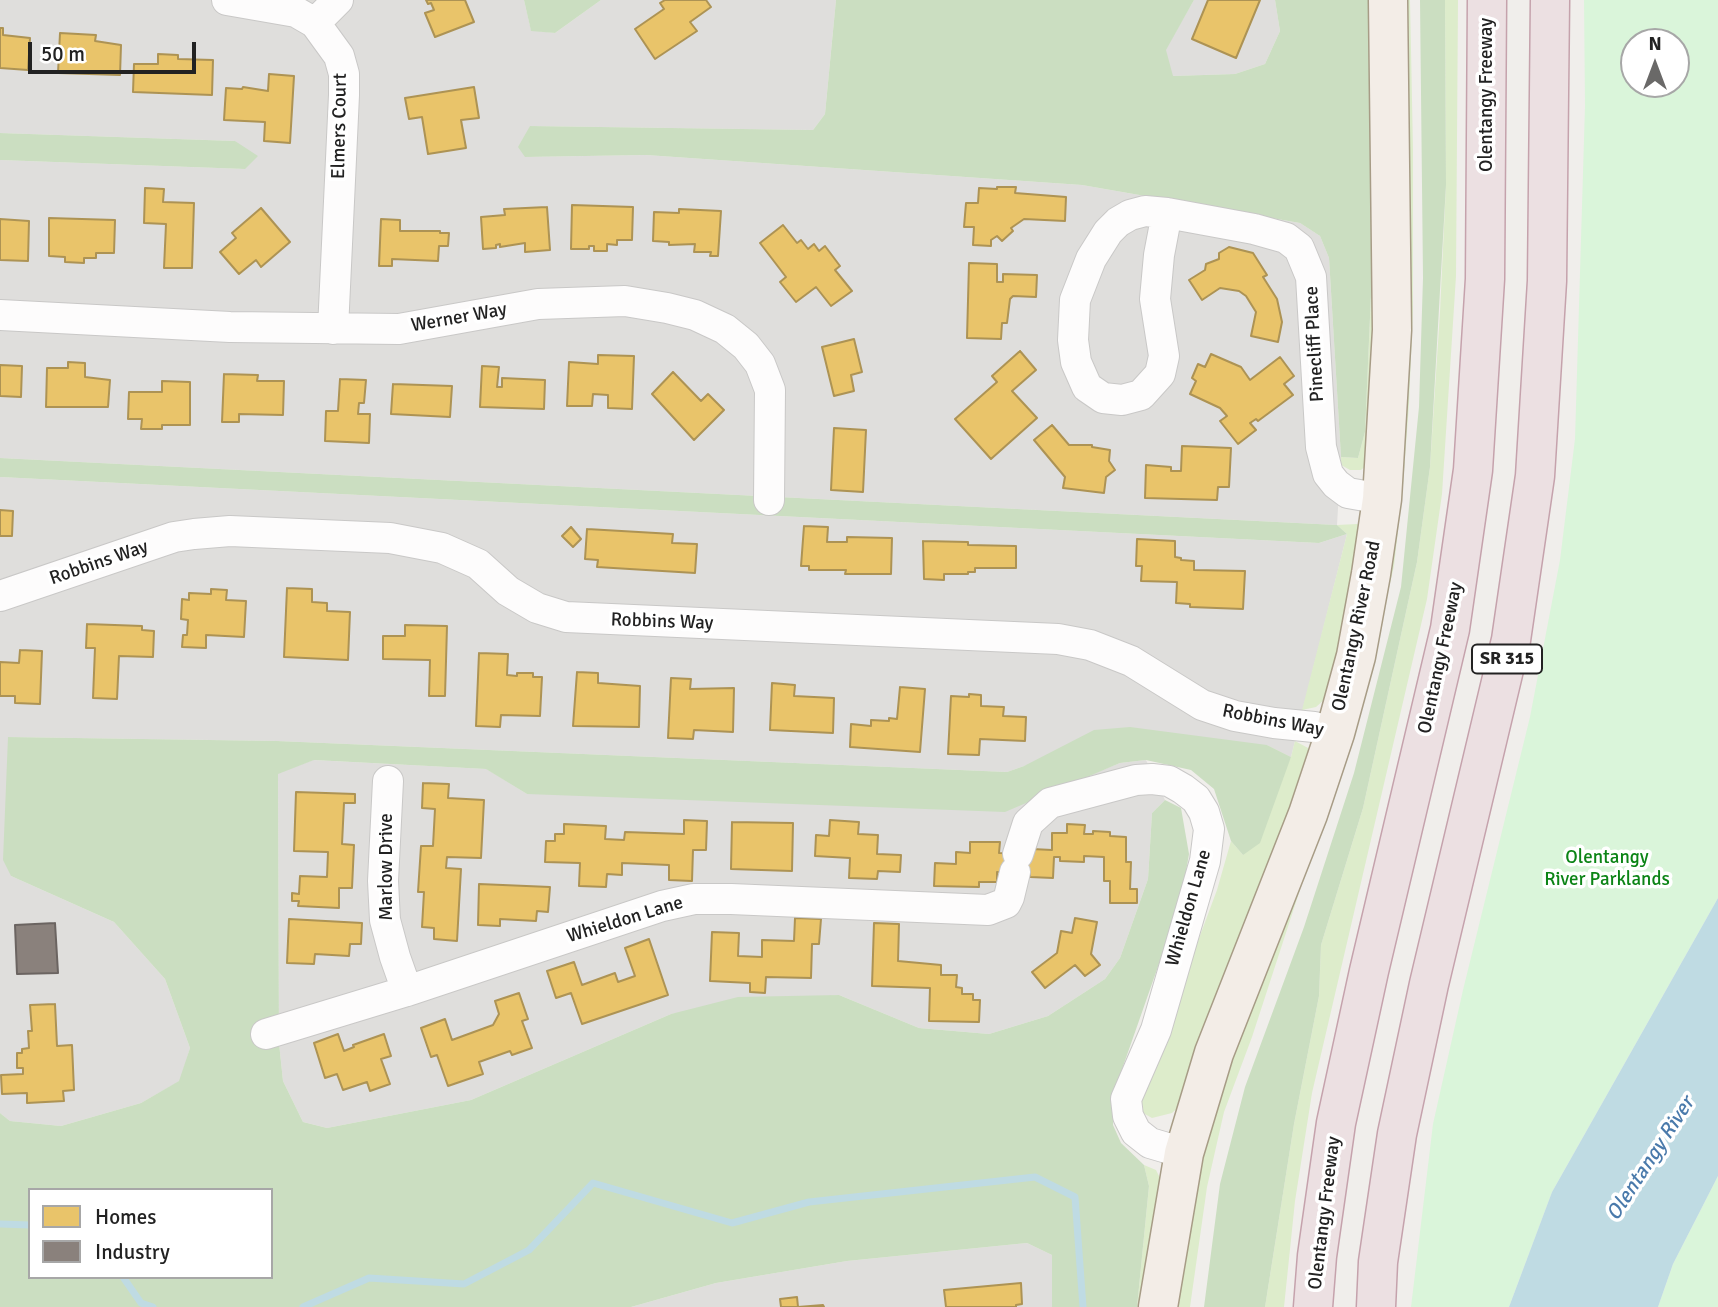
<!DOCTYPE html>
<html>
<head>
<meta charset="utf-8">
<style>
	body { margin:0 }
	#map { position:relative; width:1718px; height:1307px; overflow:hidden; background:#f0eeeb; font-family:Signika,sans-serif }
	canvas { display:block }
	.legend { position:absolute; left:28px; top:1188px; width:245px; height:91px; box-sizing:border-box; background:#fff; border:2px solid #a7a7a7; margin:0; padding:9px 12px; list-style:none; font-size:21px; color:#222 }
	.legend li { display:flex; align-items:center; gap:14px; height:35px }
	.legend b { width:35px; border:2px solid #a7a7a7 }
	.north { position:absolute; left:1620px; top:28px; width:70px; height:70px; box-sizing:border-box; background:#fff; border:2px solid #a7a7a7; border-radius:50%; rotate:0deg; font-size:19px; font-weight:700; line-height:28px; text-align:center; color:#222 }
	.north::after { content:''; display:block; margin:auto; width:24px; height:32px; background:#6a6968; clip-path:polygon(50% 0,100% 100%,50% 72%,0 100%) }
	.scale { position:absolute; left:28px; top:42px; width:168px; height:32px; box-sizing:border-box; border:4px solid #222; border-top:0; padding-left:9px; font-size:21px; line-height:24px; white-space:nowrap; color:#222; -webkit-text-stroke:5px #fff; paint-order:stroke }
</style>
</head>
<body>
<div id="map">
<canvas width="1718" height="1307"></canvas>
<ul class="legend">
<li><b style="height:19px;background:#e9c46a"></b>Homes</li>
<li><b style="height:19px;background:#8a817c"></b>Industry</li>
</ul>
<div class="north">N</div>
<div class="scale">50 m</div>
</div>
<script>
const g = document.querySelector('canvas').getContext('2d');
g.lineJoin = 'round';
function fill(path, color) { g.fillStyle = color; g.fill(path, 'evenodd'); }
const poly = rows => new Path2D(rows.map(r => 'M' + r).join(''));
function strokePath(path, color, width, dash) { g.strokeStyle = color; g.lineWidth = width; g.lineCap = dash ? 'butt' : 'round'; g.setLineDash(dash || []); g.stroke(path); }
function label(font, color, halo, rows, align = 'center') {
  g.font = font + ' Signika,sans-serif'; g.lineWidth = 7; g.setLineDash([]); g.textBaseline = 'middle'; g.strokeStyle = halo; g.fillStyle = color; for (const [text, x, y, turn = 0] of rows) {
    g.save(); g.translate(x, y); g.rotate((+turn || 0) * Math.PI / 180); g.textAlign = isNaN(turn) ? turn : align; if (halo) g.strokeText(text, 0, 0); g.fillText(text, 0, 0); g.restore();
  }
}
fill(poly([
	[0,0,524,0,531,30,555,33,601,0,836,0,825,114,813,130,530,126,525,157,646,155,1082,185,1300,223,1320,236,1329,258,1341,457,1337,525,0,458,0,160,245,169,235,141,0,133],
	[1194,0,1275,0,1280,31,1265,64,1235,74,1172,76,1165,50],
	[0,477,1319,543,1347,534,1291,757,1267,745,1024,766,1007,772,277,741,8,737,11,876,114,922,165,979,190,1048,180,1081,141,1103,61,1126,10,1121,0,1113],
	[313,760,487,769,527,794,1056,789,1120,763,1146,760,1165,800,1152,813,1148,879,1120,958,1105,979,1048,1016,989,1034,919,1028,839,995,671,1014,471,1100,327,1128,303,1122,283,1081,279,1043,278,773],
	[1027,1243,1052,1255,1052,1307,631,1307,716,1283,847,1261]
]), '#dfdedc');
fill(poly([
	[1372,0,1382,0,1371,461,1361,470,1350,470,1341,465,1341,457,1358,458,1365,432,1371,295],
	[1404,0,1410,0,1413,150,1413,309,1409,404,1403,486,1394,566,1361,708],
	[1445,0,1458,0,1456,276,1442,494,1427,599,1312,1093,1295,1201,1284,1307,1265,1307,1294,1124,1319,996,1321,945,1363,808,1417,562,1430,467,1440,312,1446,185],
	[1357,524,1362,526,1333,692,1316,707,1302,710,1347,534,1337,525],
	[1295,741,1308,748,1309,769,1183,1103,1172,1113,1152,1118,1143,1113,1139,1099,1217,890,1231,841,1243,855,1291,757],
	[1312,853,1252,1037,1224,1112,1207,1187,1190,1307,1175,1307,1184,1243,1218,1085],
	[1144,1165,1156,1170,1162,1182,1147,1307,1137,1307,1149,1186]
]), '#ddeccb');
fill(poly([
	[524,0,601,0,555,33,531,31],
	[836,0,1194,0,1166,50,1173,76,1235,74,1265,64,1280,31,1275,0,1372,0,1371,295,1365,432,1358,458,1341,457,1329,258,1320,236,1300,223,1082,185,646,155,525,157,518,147,530,126,813,130,825,114],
	[1420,0,1445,0,1446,185,1430,467,1417,562,1363,808,1321,945,1319,996,1294,1124,1265,1307,1204,1307,1220,1184,1245,1087,1304,927,1354,773,1401,587,1419,407,1423,278],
	[0,133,235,141,258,156,245,169,0,160],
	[0,458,1337,525,1347,534,1319,543,0,477],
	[1130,727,1267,745,1291,757,1260,843,1243,855,1231,841,1214,789,1191,770,1146,760,1120,763,1005,812,527,794,486,769,314,760,278,774,279,1043,283,1081,303,1122,327,1128,471,1100,671,1014,738,997,839,995,919,1028,989,1034,1048,1016,1105,979,1120,958,1148,879,1152,813,1165,800,1181,808,1189,854,1181,901,1114,1092,1113,1125,1121,1143,1144,1165,1149,1186,1137,1307,1052,1307,1052,1255,1027,1243,847,1261,716,1283,631,1307,0,1307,0,1113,10,1121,61,1126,141,1103,179,1081,190,1048,165,979,114,922,11,876,3,860,8,737,277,741,1007,772,1024,766,1094,730],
	[30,1190,271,1190,271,1277,30,1277]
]), '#cbdec1');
fill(poly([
	[1584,0,1718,0,1718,898,1552,1192,1509,1307,1411,1307,1433,1124,1463,990,1530,717,1560,560,1575,439,1585,106],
	[1634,42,1676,42,1676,84,1634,84],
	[1718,1176,1718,1307,1658,1307,1673,1264]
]), '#daf5da');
fill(poly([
	[1718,898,1718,1176,1673,1264,1658,1307,1509,1307,1552,1192]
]), '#bfdbe3');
const homes = poly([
	[426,0,465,0,474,22,435,37,425,13,434,10,431,3,428,4,426,0],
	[665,0,706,0,711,7,690,22,697,31,655,59,635,29,664,9,660,3,665,0],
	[1208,0,1260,0,1236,58,1192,39,1208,0],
	[0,28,3,28,3,35,30,38,28,70,0,68,0,28],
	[60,33,96,35,95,41,121,45,120,75,58,73,60,33],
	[158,54,178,55,178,59,213,60,212,95,133,92,134,64,158,64,158,54],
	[269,74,294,76,290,143,264,141,265,122,224,120,226,88,242,89,243,87,268,91,269,74],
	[474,87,479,118,461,120,466,148,428,154,422,117,409,119,405,98,474,87],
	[997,187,1016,187,1015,193,1066,197,1065,221,1024,219,1011,228,1013,231,1002,241,997,236,991,240,991,246,973,245,974,227,964,227,966,203,978,203,979,188,997,189,997,187],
	[145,188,164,189,163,202,194,203,192,268,164,268,166,224,144,223,145,188],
	[572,205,633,207,632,240,617,240,617,245,607,244,607,251,594,251,594,246,589,246,589,249,571,249,572,205],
	[547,207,550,250,525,252,525,243,500,247,500,244,496,245,496,248,483,249,481,217,505,215,504,209,547,207],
	[261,208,290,242,261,267,256,260,239,274,220,252,236,238,232,233,261,208],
	[679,209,721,211,718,256,710,256,711,252,694,252,695,244,669,245,669,242,653,241,654,212,679,213,679,209],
	[49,218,115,220,114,253,96,253,96,258,84,258,84,263,65,262,65,257,49,256,49,218],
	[0,219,29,221,28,261,0,260,0,219],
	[381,219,400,220,400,231,440,231,440,233,449,233,448,246,439,246,438,261,392,259,392,266,379,266,381,219],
	[783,225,797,243,801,240,808,249,814,244,819,251,825,246,840,266,835,270,852,291,831,306,816,287,796,302,780,282,786,277,760,243,783,225],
	[1229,247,1253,253,1267,275,1263,277,1277,299,1282,322,1278,342,1251,336,1256,312,1246,296,1239,291,1220,288,1202,300,1189,280,1205,270,1206,264,1219,259,1219,253,1229,247],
	[969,263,997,264,997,282,1003,282,1003,274,1037,275,1036,297,1013,296,1010,299,1007,323,1002,323,1001,339,967,338,969,263],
	[854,339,862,372,851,375,854,391,834,396,822,347,854,339],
	[1020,351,1036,370,1012,391,1037,418,991,459,955,419,997,382,992,376,1020,351],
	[1211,354,1241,367,1250,380,1280,357,1294,376,1284,384,1293,395,1258,421,1256,419,1250,423,1256,430,1238,444,1220,421,1227,416,1220,408,1190,394,1196,381,1192,378,1198,364,1205,367,1211,354],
	[598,355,634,356,632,409,608,408,608,395,593,394,592,406,567,406,569,362,598,364,598,355],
	[68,362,85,363,85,377,110,380,108,407,46,407,47,368,68,368,68,362],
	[0,365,22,366,21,397,0,396,0,365],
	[482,366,499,367,497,387,502,387,502,378,545,380,544,409,480,407,482,366],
	[673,372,701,401,708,394,724,410,694,440,652,394,673,372],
	[224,374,258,375,257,381,284,381,283,415,239,414,239,422,222,422,224,374],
	[340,379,366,380,364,403,359,403,358,414,370,414,369,443,325,441,326,411,338,411,340,379],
	[162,381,190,382,190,425,162,425,162,429,141,429,142,419,128,419,129,392,162,392,162,381],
	[393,384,452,386,450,417,391,414,393,384],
	[1052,425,1069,445,1092,445,1092,447,1110,450,1109,461,1115,470,1106,477,1104,493,1063,488,1065,477,1034,440,1052,425],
	[834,428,866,430,863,492,831,490,834,428],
	[1182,446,1231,448,1229,487,1218,487,1217,500,1145,498,1146,465,1171,467,1171,471,1181,471,1182,446],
	[0,510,13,511,12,536,0,536,0,510],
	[804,526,828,527,827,542,847,542,847,537,892,538,891,574,845,574,846,570,809,570,809,566,801,566,804,526],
	[571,527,581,539,573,547,562,536,571,527],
	[587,529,673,534,672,543,697,544,695,573,597,567,598,560,585,559,587,529],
	[1137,539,1175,541,1175,557,1181,558,1181,560,1194,561,1194,570,1245,571,1243,609,1190,607,1190,604,1176,603,1177,582,1141,581,1142,566,1136,566,1137,539],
	[923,541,968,542,968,545,1016,546,1016,568,975,568,975,572,968,572,968,574,944,574,944,580,924,579,923,541],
	[287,588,312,589,312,602,327,603,327,611,350,612,348,660,284,657,287,588],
	[211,589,227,590,226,600,246,601,244,637,206,635,206,648,182,647,183,635,187,635,188,620,181,619,182,599,189,600,189,593,211,594,211,589],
	[87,624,142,626,142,630,154,631,153,657,119,656,117,699,93,698,95,648,86,648,87,624],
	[405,625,447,626,445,696,429,696,430,660,383,659,383,636,405,636,405,625],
	[20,650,42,651,40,704,15,703,15,696,0,696,0,662,19,663,20,650],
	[479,653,508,654,507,675,517,676,517,673,533,673,533,677,542,677,540,716,501,715,500,727,476,726,479,653],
	[577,672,598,673,598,683,640,686,639,727,573,726,577,672],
	[671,678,691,679,690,689,734,688,733,732,694,730,693,739,668,738,671,678],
	[772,683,795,685,794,696,834,698,833,733,770,730,772,683],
	[900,687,925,689,920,752,850,747,851,724,871,726,871,720,889,721,889,718,897,719,900,687],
	[969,694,981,695,981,706,1004,707,1003,716,1026,717,1025,741,980,739,979,755,948,754,951,696,969,697,969,694],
	[423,783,449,784,448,798,484,800,481,858,447,857,446,868,461,869,457,941,434,939,434,928,422,927,424,892,418,892,421,846,433,846,435,809,422,808,423,783],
	[296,792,355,794,355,803,344,803,342,844,354,845,352,888,339,888,339,908,298,906,299,901,292,901,292,893,299,894,300,876,327,877,328,852,294,851,296,792],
	[684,820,707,821,706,850,693,850,692,881,669,880,669,865,622,863,622,875,607,874,606,887,579,886,580,863,545,862,546,841,555,841,555,834,564,834,564,824,606,826,605,839,624,840,625,832,684,834,684,820],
	[830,820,859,822,858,834,878,835,877,854,901,855,900,872,878,871,877,879,849,878,850,858,815,856,816,835,829,836,830,820],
	[732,822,793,823,792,871,731,869,732,822],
	[1067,824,1085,825,1084,834,1093,834,1093,831,1110,832,1110,836,1126,837,1126,862,1131,862,1130,889,1137,889,1137,903,1110,903,1110,881,1104,881,1104,857,1084,856,1084,862,1060,861,1060,857,1054,857,1053,878,1030,877,1030,873,997,872,997,882,979,882,979,887,934,886,935,863,956,864,956,852,970,853,970,842,1000,842,999,853,1032,854,1032,849,1052,850,1052,833,1067,833,1067,824],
	[479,884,550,887,548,912,537,911,536,921,500,919,500,926,478,925,479,884],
	[795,918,821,919,819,944,812,944,811,978,766,977,765,993,750,992,750,983,710,981,712,932,739,933,738,956,762,957,762,940,794,941,795,918],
	[1075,918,1097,922,1091,954,1100,965,1085,976,1075,965,1045,988,1032,972,1057,953,1061,931,1072,933,1075,918],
	[289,919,362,923,361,944,350,944,349,956,315,954,314,964,287,963,289,919],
	[874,923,899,924,898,961,941,965,941,975,957,975,956,987,962,988,962,994,973,994,973,1000,980,1000,979,1022,929,1021,930,988,872,986,874,923],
	[649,939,668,995,582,1024,571,993,556,998,547,971,574,962,582,985,615,973,618,982,635,976,625,948,649,939],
	[519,993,528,1019,522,1021,532,1048,512,1055,510,1051,479,1062,483,1074,448,1086,437,1055,431,1057,421,1028,445,1019,452,1040,493,1025,499,1014,495,1001,519,993],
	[55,1004,57,1046,72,1045,74,1090,63,1091,64,1101,27,1103,27,1093,2,1094,1,1075,23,1074,23,1068,17,1068,17,1053,22,1053,22,1049,29,1048,28,1031,32,1031,30,1005,55,1004],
	[338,1034,344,1051,354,1047,353,1045,384,1034,391,1056,381,1059,390,1084,370,1091,367,1082,343,1090,337,1074,325,1078,314,1043,338,1034],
	[1021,1283,1022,1304,1016,1305,1016,1307,946,1307,944,1290,1021,1283],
	[797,1297,798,1307,823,1305,824,1307,781,1307,780,1299,797,1297]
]);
fill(homes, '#e9c46a');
strokePath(homes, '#ad9354', 2);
const industry = poly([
	[55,923,58,973,17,974,15,925,55,923]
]);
fill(industry, '#8a817c');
strokePath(industry, '#6b6461', 2);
strokePath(poly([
	[0,1224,30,1225],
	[123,1277,141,1303,153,1307],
	[303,1307,369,1278,464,1284,529,1250,593,1183,732,1223,809,1202,1035,1177,1075,1197,1083,1307]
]), '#bfdbe3', 7);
const minor = poly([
	[227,0,296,12,315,23,339,56,344,74,344,95,333,329],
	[315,23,338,0],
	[1167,213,1159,255,1155,299,1164,356,1160,374,1141,395,1122,400,1103,398,1087,387,1076,362,1073,340,1075,300,1091,259,1108,232,1118,222,1130,215,1145,211,1167,213,1254,229,1286,238,1299,248,1311,277,1321,447,1328,474,1336,484,1348,493,1382,499],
	[0,315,230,327,399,329,538,304,625,301,667,308,695,315,725,329,746,346,760,364,770,390,769,500],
	[0,596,174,537,194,534,230,531,390,538,442,548,478,564,508,591,537,608,566,617,1058,639,1090,645,1131,661,1202,705,1235,716,1274,723,1314,727,1335,733],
	[388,781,383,881,385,920,395,957,407,991],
	[1018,854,1028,823,1050,803,1136,780,1152,779,1169,781,1183,789,1196,799,1204,812,1209,829,1205,861,1156,1030,1126,1099,1128,1116,1136,1132,1150,1143,1184,1153],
	[266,1034,407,991,662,906,694,899,731,899,988,910,1006,903,1009,897,1015,872]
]);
const major = poly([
	[1158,1307,1184,1153,1214,1053,1308,814,1335,733,1356,656,1371,574,1382,499,1392,330,1388,0]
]);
const highway = poly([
	[1313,1307,1317,1256,1336,1123,1369,971,1450,629,1473,470,1485,279,1487,0],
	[1376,1307,1378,1262,1397,1134,1429,984,1511,640,1535,476,1547,281,1550,0]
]);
strokePath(minor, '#c9c8c7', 32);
strokePath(major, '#a79c86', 41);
strokePath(highway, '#c5a2ac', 41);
strokePath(minor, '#fdfcfc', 30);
strokePath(major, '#f3ede7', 38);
strokePath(highway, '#ece0e2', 38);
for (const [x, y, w] of [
	[1507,659,70]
]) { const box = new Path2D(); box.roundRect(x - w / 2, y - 14.5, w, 29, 5); g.fillStyle = '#fff'; g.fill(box); strokePath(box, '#222', 2); }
label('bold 18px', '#222', null, [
	["SR 315",1507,659]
]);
label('19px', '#222', '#fff', [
	["Olentangy Freeway",1487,95,-90],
	["Elmers Court",340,126,-89],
	["Werner Way",459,318,-10],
	["Pinecliff Place",1315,344,-93],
	["Robbins Way",99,563,-19],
	["Robbins Way",662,622,2],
	["Olentangy River Road",1357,626,-78],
	["Olentangy Freeway",1441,658,-78],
	["Robbins Way",1273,721,11],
	["Marlow Drive",387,867,-90],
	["Whieldon Lane",1189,908,-74],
	["Whieldon Lane",625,920,-17],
	["Olentangy Freeway",1325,1213,-83]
]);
label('19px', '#0c8416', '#fff', [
	["Olentangy",1607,858],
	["River Parklands",1607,880]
]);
label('italic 21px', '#4a7aab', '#fff', [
	["Olentangy River",1651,1159,-57]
]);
</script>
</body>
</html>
